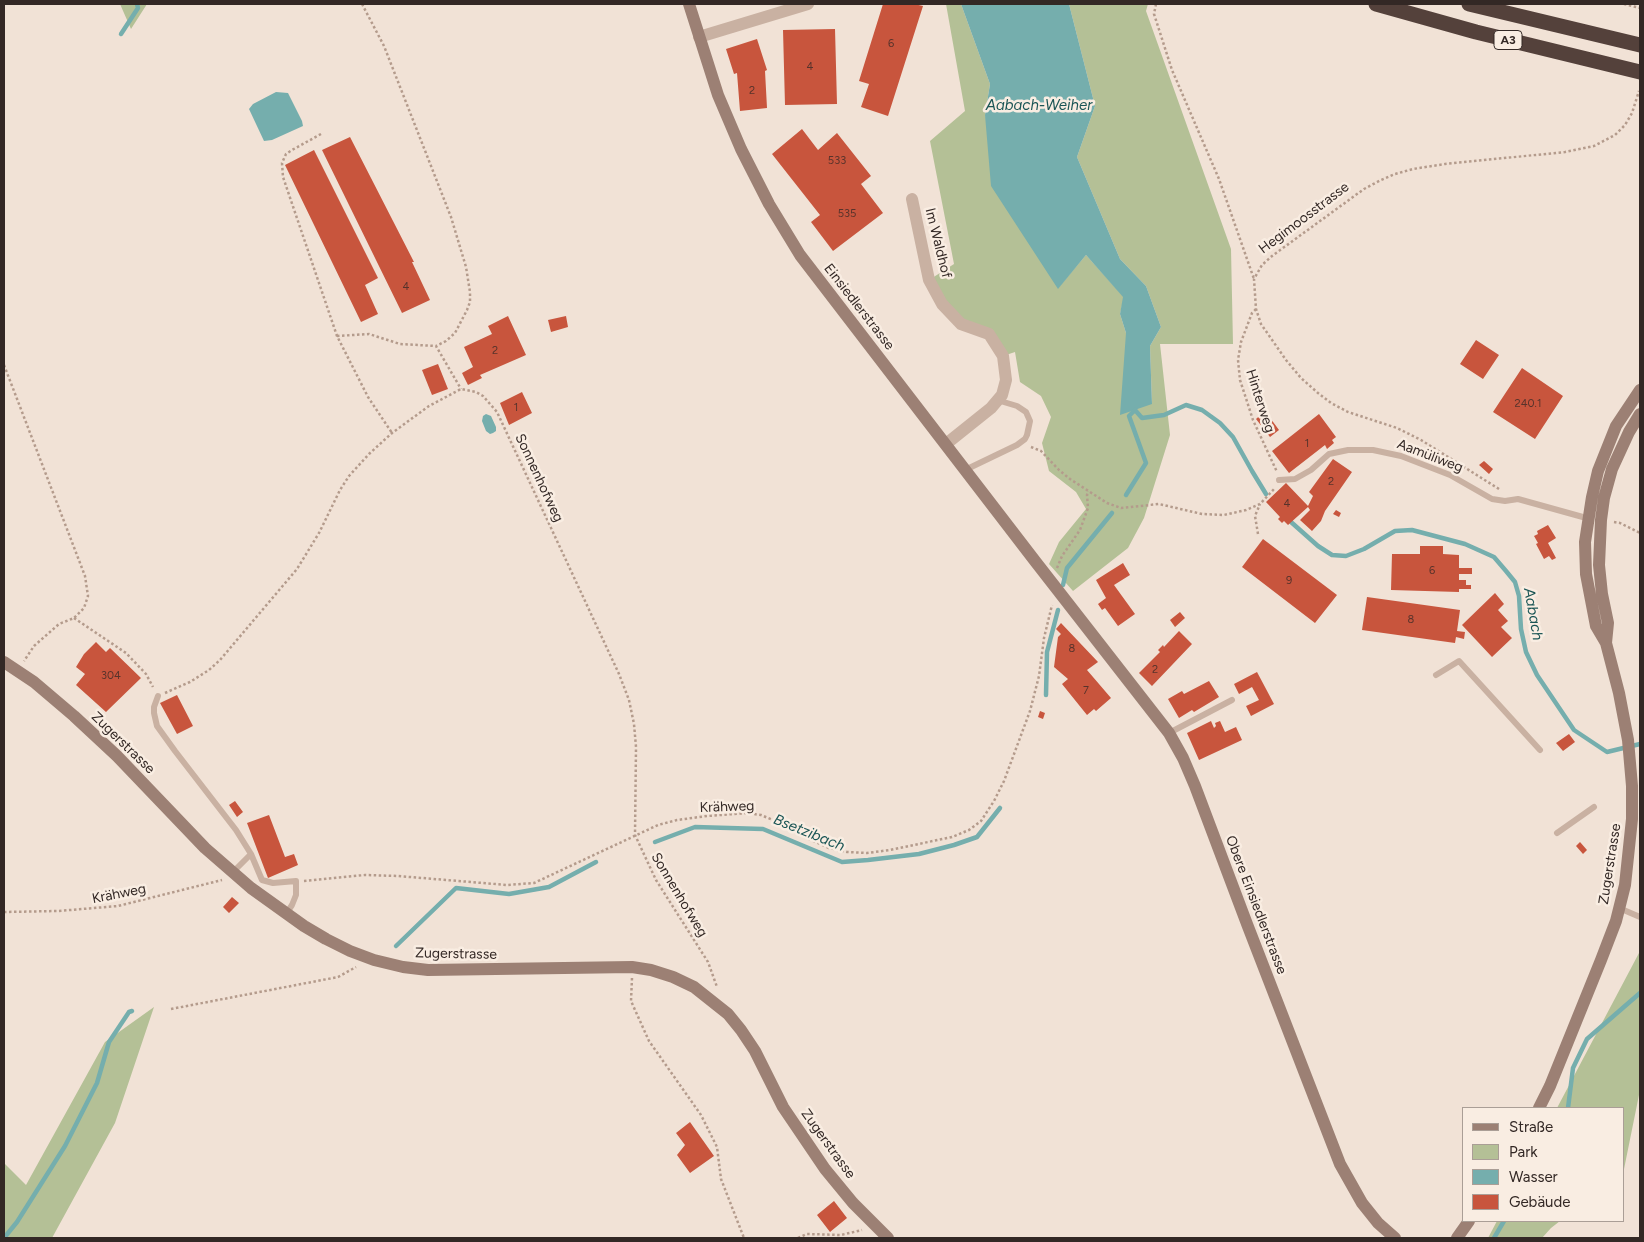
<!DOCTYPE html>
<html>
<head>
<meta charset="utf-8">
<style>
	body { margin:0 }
	#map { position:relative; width:1644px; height:1242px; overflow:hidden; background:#f1e2d6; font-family:Figtree,sans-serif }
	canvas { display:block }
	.frame { position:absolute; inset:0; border:5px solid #332825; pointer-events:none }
	.legend { position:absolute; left:1462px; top:1107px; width:162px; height:115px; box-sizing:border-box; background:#f9ede2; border:1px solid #aa9e96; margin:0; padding:6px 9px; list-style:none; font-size:15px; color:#332825 }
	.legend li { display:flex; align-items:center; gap:10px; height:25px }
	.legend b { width:25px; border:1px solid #aa9e96 }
</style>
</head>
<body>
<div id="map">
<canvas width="1644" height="1242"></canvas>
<div class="frame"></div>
<ul class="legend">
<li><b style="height:6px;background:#9c8074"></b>Straße</li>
<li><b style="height:14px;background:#b4c096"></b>Park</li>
<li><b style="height:14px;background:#75aead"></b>Wasser</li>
<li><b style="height:14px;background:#c8553d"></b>Gebäude</li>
</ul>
</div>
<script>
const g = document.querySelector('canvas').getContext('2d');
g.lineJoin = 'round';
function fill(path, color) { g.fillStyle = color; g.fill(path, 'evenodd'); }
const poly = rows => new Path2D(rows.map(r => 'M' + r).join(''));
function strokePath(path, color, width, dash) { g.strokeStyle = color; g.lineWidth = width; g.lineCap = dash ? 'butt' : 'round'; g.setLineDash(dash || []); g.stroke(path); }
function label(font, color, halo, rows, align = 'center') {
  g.font = font + ' Figtree,sans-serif'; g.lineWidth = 5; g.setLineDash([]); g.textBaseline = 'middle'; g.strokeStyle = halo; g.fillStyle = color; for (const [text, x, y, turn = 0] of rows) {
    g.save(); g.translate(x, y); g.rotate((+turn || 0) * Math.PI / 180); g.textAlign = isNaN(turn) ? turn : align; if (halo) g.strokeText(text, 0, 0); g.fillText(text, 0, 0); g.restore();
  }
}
fill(poly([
	[120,4,147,4,131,29],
	[946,4,961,4,990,84,985,115,1058,288,1086,255,1124,297,1120,314,1126,333,1152,404,1150,346,1161,327,1146,286,1120,259,1077,157,1095,106,1069,4,1148,4,1146,11,1231,249,1233,344,1160,344,1170,435,1144,518,1128,548,1073,591,1049,564,1059,542,1086,509,1076,492,1049,471,1042,443,1051,417,1041,396,1020,382,1015,352,1003,356,988,332,961,324,929,280,954,264,930,141,965,111],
	[1639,953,1640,1090,1623,1174,1623,1108,1557,1108],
	[154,1007,115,1123,52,1238,4,1238,4,1163,26,1185,105,1042],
	[1497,1221,1560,1221,1551,1228,1542,1238,1488,1238]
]), '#b4c096');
fill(poly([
	[961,4,1069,4,1095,106,1077,157,1120,259,1146,286,1161,327,1150,346,1152,404,1120,415,1126,333,1120,314,1123,297,1086,255,1058,289,991,186,985,115,990,84],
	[276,92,288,93,302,121,303,126,272,140,264,141,249,109,253,104],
	[486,414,491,416,496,427,496,431,493,433,490,434,486,431,482,421,483,416]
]), '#75aead');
strokePath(poly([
	[121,34,138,8,137,4],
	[1135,410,1142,418,1164,415,1186,405,1202,410,1220,423,1233,437,1252,471,1266,494],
	[1126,495,1146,463,1129,416,1135,410],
	[1291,522,1318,546,1332,555,1346,556,1364,549,1395,531,1412,530,1465,544,1494,557,1506,571,1515,582,1519,596,1521,629,1526,652,1537,675,1574,730,1607,752,1640,744],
	[1063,585,1067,568,1112,513],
	[1046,695,1047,652,1058,610],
	[655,842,695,827,763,829,842,862,868,860,919,854,954,845,977,837,1000,808],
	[396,946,456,888,509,894,549,887,596,862],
	[1568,1108,1573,1068,1587,1039,1640,993],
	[4,1238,17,1222,65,1146,97,1083,109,1042,129,1012,132,1011],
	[1494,1238,1504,1221]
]), '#75aead', 4.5);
fill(poly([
	[883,4,914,4,923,6,888,116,861,107,869,84,859,81],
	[835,29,837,104,785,105,783,30],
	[757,39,767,70,765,71,767,108,740,111,737,73,734,74,726,49],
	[802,129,818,150,837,133,871,176,861,184,883,213,833,251,811,222,820,215,772,154],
	[350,137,414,262,412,262,430,300,402,313,322,150],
	[314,150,378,278,365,285,378,314,361,322,285,165],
	[508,316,526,355,480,375,482,378,468,385,462,373,473,367,464,347,492,334,488,326],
	[566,316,568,327,551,332,548,320],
	[1476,340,1499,355,1483,379,1460,364],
	[438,364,448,389,432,395,422,370],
	[1522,368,1563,396,1535,439,1493,412],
	[522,392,532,413,509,425,500,403],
	[1265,411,1279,430,1270,437,1256,419],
	[1319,414,1336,437,1332,440,1334,443,1327,449,1325,445,1289,473,1272,451],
	[1333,459,1352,472,1325,511,1321,521,1312,531,1300,520,1310,510,1308,507,1288,525,1284,521,1282,523,1278,519,1280,517,1266,502,1286,483,1308,506,1313,496,1309,492],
	[1484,461,1493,469,1489,474,1479,465],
	[1336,510,1341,513,1339,517,1333,514],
	[1548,525,1556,538,1548,543,1556,558,1552,560,1549,556,1544,559,1536,544,1538,543,1534,536,1538,534,1537,531],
	[1263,539,1337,595,1315,623,1242,567],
	[1420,546,1443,546,1443,554,1459,555,1459,568,1472,568,1472,574,1459,574,1459,580,1466,580,1466,585,1471,585,1471,589,1459,589,1459,592,1391,590,1392,554,1420,554],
	[1123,563,1130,575,1114,585,1135,614,1118,626,1105,608,1102,610,1098,604,1106,598,1096,580],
	[1495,593,1504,604,1498,610,1508,621,1501,627,1512,638,1492,657,1462,625],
	[1367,597,1460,610,1457,631,1465,632,1464,639,1456,637,1455,643,1362,630],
	[1180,612,1185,618,1175,627,1170,620],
	[1061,623,1098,662,1087,670,1111,698,1096,711,1094,709,1087,715,1062,684,1068,679,1054,667,1058,637,1061,634,1056,629],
	[1179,631,1192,644,1152,686,1139,673,1160,652,1158,650,1163,645,1164,647],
	[96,642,106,652,110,648,141,678,106,712,76,685,85,674,76,667,84,654],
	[1257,672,1274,704,1251,716,1246,706,1259,700,1252,687,1239,694,1234,684],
	[1209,681,1219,697,1194,712,1192,710,1179,718,1168,699,1182,691,1184,694],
	[177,695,193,726,177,734,160,703],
	[1040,711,1045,713,1043,719,1038,717],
	[1211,721,1214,728,1216,726,1215,723,1220,721,1225,732,1236,727,1242,740,1199,760,1187,733],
	[1569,734,1575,742,1563,751,1556,743],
	[235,801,243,812,237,817,229,805],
	[269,815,285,857,294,854,298,865,268,878,247,823],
	[1580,842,1587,850,1583,854,1576,846],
	[232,897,239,903,229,913,223,907],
	[690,1122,714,1156,690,1173,677,1155,685,1145,676,1133],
	[834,1201,847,1218,830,1232,817,1215]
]), '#c8553d');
strokePath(poly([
	[362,4,384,46,451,217,466,267,470,292,470,302,467,310,455,333,446,341,436,346],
	[1156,4,1154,14,1172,70,1219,179,1254,279],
	[1624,4,1640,8],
	[321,134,292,150,286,154,282,163,283,177,337,336,368,397,392,433],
	[1256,309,1252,313,1241,342,1238,360,1240,380,1253,420,1277,472],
	[337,336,369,334,400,344,436,346,461,389],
	[4,365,85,576,88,596,84,608,74,618,59,624,34,646,24,661],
	[1031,447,1041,451,1059,470,1070,479,1107,503,1121,508,1159,504,1202,514,1224,515,1246,510,1260,504,1275,488],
	[1499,489,1421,440,1397,428,1348,412,1331,403,1318,393,1301,378,1286,360,1261,324,1256,309,1254,279,1262,265,1272,256,1364,189,1381,180,1395,174,1413,169,1445,164,1565,152,1594,146,1615,135,1625,125,1632,113,1639,91],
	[1614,522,1620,523,1640,533],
	[1258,534,1255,516,1260,504],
	[1057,568,1062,556,1080,530,1088,508,1087,495,1088,491],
	[74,618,126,653,146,674,153,687],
	[165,693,190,682,209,670,220,660,297,569,319,533,340,490,349,476,369,454,392,433,429,406,461,389,476,392,483,396,497,412,619,674,629,700,634,724,636,747,635,835,656,880,708,962,717,987],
	[304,881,365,875,398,876,507,885,534,883,658,825,677,820,707,816,747,813,761,815,775,821,809,839,829,848,847,852,867,853,890,850,952,837,969,830,981,821,994,801,1004,781,1030,711,1039,676,1044,638,1052,605],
	[4,912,58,911,118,906,222,880],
	[632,978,631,1001,649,1041,701,1115,717,1147,721,1179,744,1238],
	[171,1009,338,977,356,967],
	[798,1238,807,1234,841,1235,862,1230]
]), '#b49b8c', 2.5, [2.5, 2.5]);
strokePath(poly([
	[965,470,1017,445,1025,439,1027,435,1030,421,1026,412,1017,406,997,400],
	[1279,480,1295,479,1311,470,1329,454,1348,450,1373,450,1401,456,1450,475,1492,499,1505,501,1518,499,1590,519],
	[1436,675,1459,661,1540,750],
	[158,696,154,707,154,713,157,726,175,751,236,830,251,854,233,872],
	[1169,733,1232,700],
	[1557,833,1594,807],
	[251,854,262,880,273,883,296,881,296,895,292,905,286,914],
	[1619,908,1640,917]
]), '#c9b1a2', 6);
strokePath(poly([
	[699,37,808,4],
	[912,199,929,280,942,304,961,324,989,334,1003,356,1006,380,1002,395,991,408,946,444]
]), '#c9b1a2', 12);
strokePath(poly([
	[689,4,718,95,741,149,769,204,800,255,1035,561,1169,733,1183,758,1195,786,1247,924,1340,1164,1362,1203,1378,1223,1395,1238],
	[1606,643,1608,623,1602,594,1599,565,1601,520,1604,498,1612,469,1629,432,1640,414],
	[4,662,34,682,74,716,117,756,205,848,251,888,304,926,326,939,350,951,374,960,403,967,428,970,632,967,651,970,673,977,694,987,728,1014,741,1030,755,1051,783,1107,825,1169,853,1203,888,1238],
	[1539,1108,1550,1086,1601,960,1616,921,1625,885,1632,819,1632,786,1628,740,1619,693,1606,643,1596,626,1586,574,1585,542,1592,497,1598,471,1616,426,1640,390],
	[1457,1238,1469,1221]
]), '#9c8074', 12);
strokePath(poly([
	[1376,4,1476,32,1640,72],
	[1469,4,1640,45]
]), '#54413b', 15);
label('11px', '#58332b', null, [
	["6",891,44],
	["4",810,67],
	["2",752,91],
	["533",837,161],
	["535",847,214],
	["4",406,287],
	["2",495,351],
	["240.1",1528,404],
	["1",516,408],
	["1",1307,444],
	["2",1331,482],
	["4",1287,504],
	["6",1432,571],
	["9",1289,581],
	["8",1411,620],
	["8",1072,649],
	["2",1155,670],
	["304",111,676],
	["7",1086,691]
]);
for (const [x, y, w] of [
	[1508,40,28]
]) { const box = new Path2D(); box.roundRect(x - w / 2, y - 9.5, w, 19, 4); g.fillStyle = '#f9ede2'; g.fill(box); strokePath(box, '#332825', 1); }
label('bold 12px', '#332825', null, [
	["A3",1508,40]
]);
label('14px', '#332825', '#f9ede2', [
	["Hegimoosstrasse",1304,218,-37],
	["Im Waldhof",938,243,76],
	["Einsiedlerstrasse",859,307,52],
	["Hinterweg",1260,401,72],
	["Aamüliweg",1430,456,21],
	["Sonnenhofweg",539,478,65],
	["Zugerstrasse",123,743,44],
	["Krähweg",727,807,-2],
	["Zugerstrasse",1610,864,-81],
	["Krähweg",119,894,-11],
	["Sonnenhofweg",679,895,59],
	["Obere Einsiedlerstrasse",1256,905,69],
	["Zugerstrasse",456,954,1],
	["Zugerstrasse",828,1144,54]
]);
label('italic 15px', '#1a5555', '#f9ede2', [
	["Aabach-Weiher",1039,106],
	["Aabach",1533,614,80],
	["Bsetzibach",809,833,22]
]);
</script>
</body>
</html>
